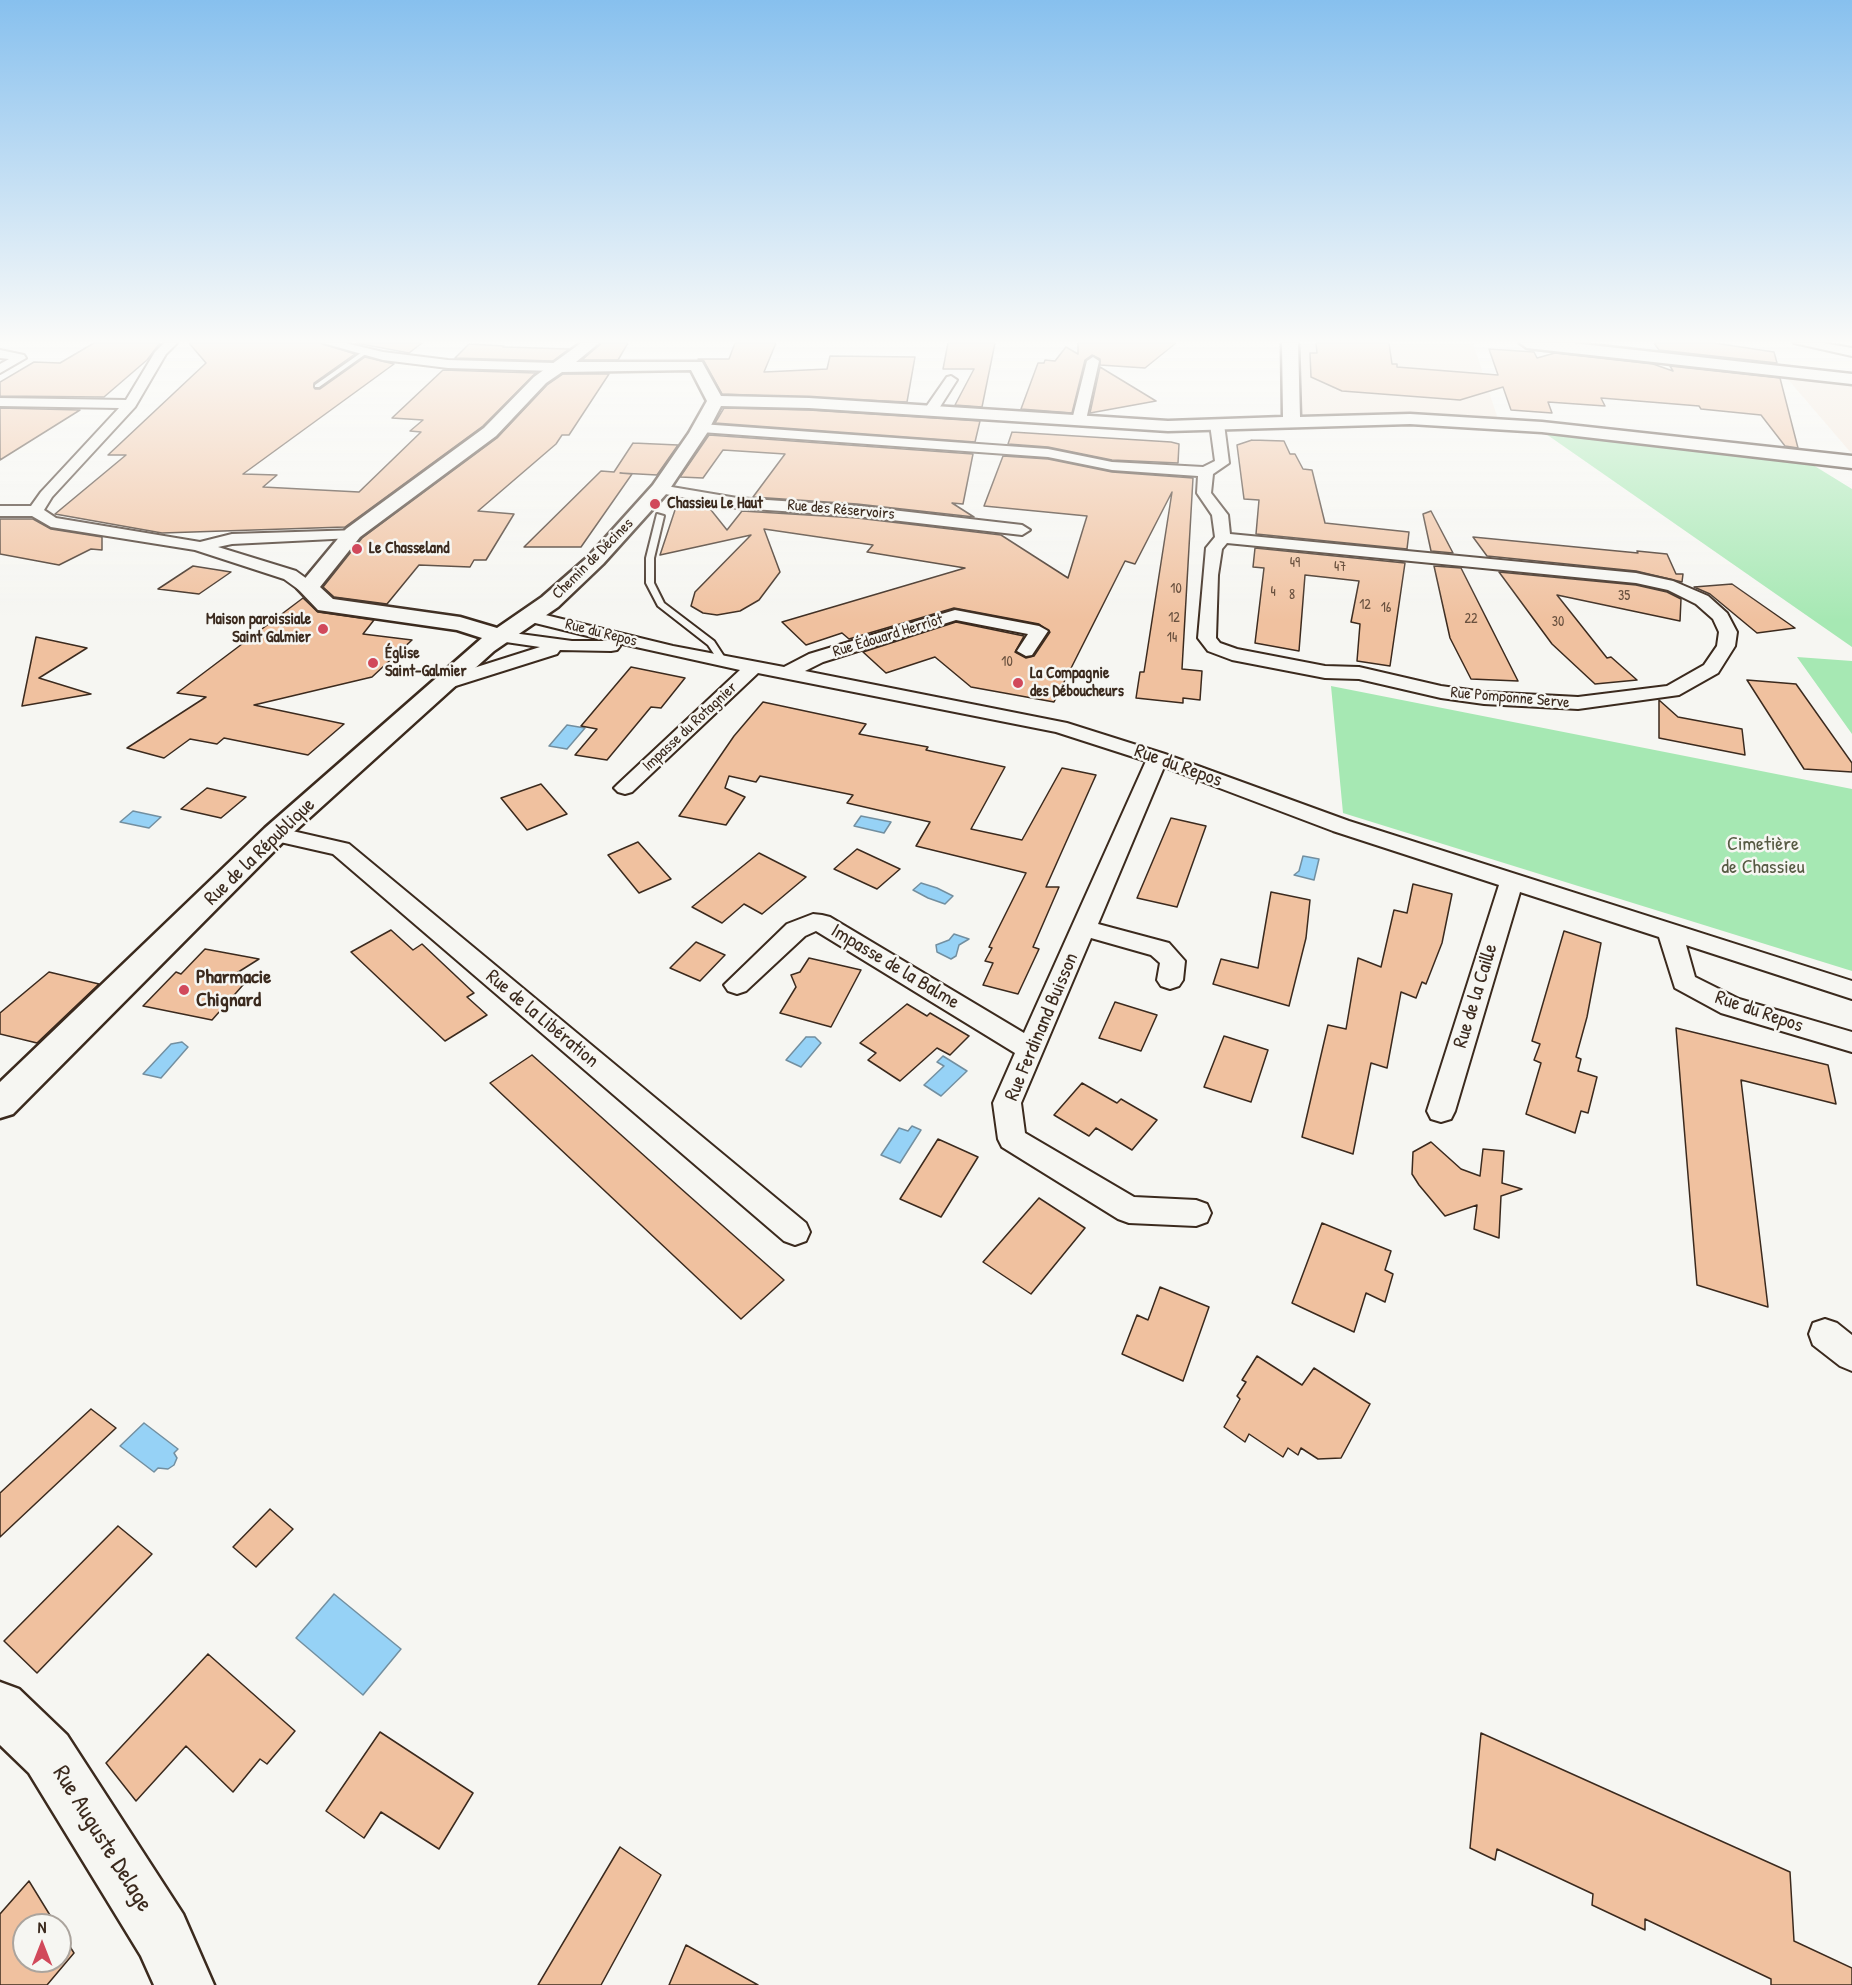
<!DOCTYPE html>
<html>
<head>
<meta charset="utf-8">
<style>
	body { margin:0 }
	#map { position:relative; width:1852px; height:1985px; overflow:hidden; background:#f6f6f2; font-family:"Patrick Hand",sans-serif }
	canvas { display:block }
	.north { position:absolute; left:12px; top:1913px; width:60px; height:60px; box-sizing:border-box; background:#f6f6f2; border:2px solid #aba49d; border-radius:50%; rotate:0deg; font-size:16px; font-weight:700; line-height:24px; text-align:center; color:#3b2a1e }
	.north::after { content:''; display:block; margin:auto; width:21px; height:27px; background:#d1495b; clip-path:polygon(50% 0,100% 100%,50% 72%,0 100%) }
</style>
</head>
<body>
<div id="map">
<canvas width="1852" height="1985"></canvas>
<div class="north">N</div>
</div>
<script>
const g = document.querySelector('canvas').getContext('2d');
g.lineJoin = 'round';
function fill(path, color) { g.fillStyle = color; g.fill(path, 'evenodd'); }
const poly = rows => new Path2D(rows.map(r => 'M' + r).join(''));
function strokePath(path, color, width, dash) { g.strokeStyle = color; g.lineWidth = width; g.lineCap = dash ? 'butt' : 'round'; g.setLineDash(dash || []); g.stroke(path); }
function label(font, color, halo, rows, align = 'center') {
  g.font = font + ' "Patrick Hand",sans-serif'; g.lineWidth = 5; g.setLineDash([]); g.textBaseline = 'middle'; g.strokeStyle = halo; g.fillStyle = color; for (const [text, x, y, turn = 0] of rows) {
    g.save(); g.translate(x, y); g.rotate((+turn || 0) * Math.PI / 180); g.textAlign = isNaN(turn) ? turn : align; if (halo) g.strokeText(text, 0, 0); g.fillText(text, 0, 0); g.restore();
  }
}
fill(poly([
	[1301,343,1473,343,1498,419,1386,415,1302,416],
	[1785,376,1852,383,1852,454]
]), '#f4e6d9');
fill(poly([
	[1546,434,1813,465,1852,489,1852,647],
	[1797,657,1852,661,1852,734],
	[1331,686,1852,789,1852,971,1343,813]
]), '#a6e8b3');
const water = poly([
	[567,725,585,728,567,749,549,746,567,725],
	[133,811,161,817,149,828,120,822,133,811],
	[861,816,891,822,884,833,854,826,861,816],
	[1303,856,1319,859,1314,880,1294,875,1299,871,1303,856],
	[921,883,937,888,953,896,945,904,928,898,913,890,921,883],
	[954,934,969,939,959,945,956,956,951,959,937,952,936,945,949,940,954,934],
	[806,1037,815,1037,821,1043,801,1067,786,1060,806,1037],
	[182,1042,188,1047,161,1078,143,1074,171,1044,182,1042],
	[943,1056,967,1071,941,1096,924,1085,944,1066,937,1062,943,1056],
	[912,1126,921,1130,900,1163,881,1155,899,1128,908,1131,912,1126],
	[144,1423,178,1449,174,1453,177,1458,174,1465,168,1469,158,1468,154,1472,120,1446,144,1423],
	[334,1594,401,1649,363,1695,296,1638,334,1594]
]);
fill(water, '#96d2f6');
strokePath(water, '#728fa0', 1.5);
const building = poly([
	[94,343,160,343,147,360,104,397,0,396,0,382,34,362,60,363,94,343],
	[189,343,321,343,355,354,314,383,315,389,320,389,365,357,394,364,243,474,277,475,263,487,359,492,421,432,410,431,423,420,392,418,443,370,536,373,483,426,345,527,162,533,55,514,126,455,108,455,206,363,189,343],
	[356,343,422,343,409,353,356,343],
	[601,343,628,343,618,360,582,360,601,343],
	[735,343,776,343,764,372,827,369,830,356,915,357,907,402,722,394,704,361,698,359,729,359,735,343],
	[948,343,995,343,982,407,955,405,974,369,943,369,948,343],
	[1078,343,1176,343,1145,368,1100,365,1100,359,1092,355,1085,360,1072,413,1021,409,1038,363,1044,363,1045,360,1055,361,1066,347,1078,354,1078,343],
	[1316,343,1389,343,1392,364,1397,364,1397,367,1498,375,1489,349,1534,352,1537,358,1555,353,1653,364,1673,371,1670,366,1780,378,1798,448,1785,446,1761,415,1701,409,1699,406,1601,398,1605,406,1548,402,1552,413,1511,410,1503,387,1460,400,1342,391,1311,377,1310,353,1317,353,1316,343],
	[1654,343,1714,343,1774,352,1777,363,1659,350,1654,343],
	[469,344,504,346,503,347,569,349,553,361,455,358,469,344],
	[1100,367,1156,401,1090,413,1100,367],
	[563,374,609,374,569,435,562,435,556,444,478,511,514,514,486,560,474,560,470,567,419,565,387,604,334,597,323,587,362,538,497,438,547,385,563,374],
	[0,408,80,410,0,460,0,408],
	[724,408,809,410,980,421,975,442,715,423,724,408],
	[1012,432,1171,442,1179,444,1178,463,1112,460,1048,447,1008,444,1012,432],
	[709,435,973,454,963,504,952,503,974,517,857,504,753,497,785,454,723,450,703,478,680,477,709,435],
	[1252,440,1284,441,1290,454,1295,454,1303,469,1312,470,1325,523,1409,532,1407,549,1256,534,1259,500,1244,499,1237,445,1252,440],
	[633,443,678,445,657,475,620,473,632,474,581,547,524,547,601,471,614,472,633,443],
	[1003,456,1048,459,1112,472,1193,478,1182,669,1202,671,1200,700,1183,698,1183,703,1136,698,1140,672,1144,672,1172,492,1135,564,1125,561,1054,702,971,687,935,657,886,673,863,652,956,622,1024,636,1015,652,1026,658,1034,656,1050,632,1039,624,954,608,849,639,842,633,806,645,782,622,965,568,867,552,873,545,764,529,780,572,759,600,740,611,717,615,703,613,691,606,695,592,751,535,660,555,676,507,684,500,707,505,727,530,742,511,857,518,1001,535,1068,578,1087,516,984,506,1003,456],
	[1431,511,1453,553,1431,551,1423,514,1431,511],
	[0,519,33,519,51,529,102,537,102,550,91,549,59,565,0,554,0,519],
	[1473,537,1638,553,1637,551,1667,554,1676,574,1683,574,1682,582,1636,571,1487,556,1473,537],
	[1255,548,1405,563,1390,666,1357,661,1360,624,1351,622,1359,581,1305,575,1299,651,1255,643,1264,568,1253,567,1255,548],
	[193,566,231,572,199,594,158,589,193,566],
	[1434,566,1461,568,1518,681,1471,679,1450,638,1434,566],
	[1499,572,1636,585,1667,592,1681,599,1680,621,1557,595,1607,658,1611,657,1637,680,1595,684,1552,644,1499,572],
	[1732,584,1795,628,1757,633,1710,594,1694,587,1732,584],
	[303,598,318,612,374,620,363,634,412,640,372,677,254,705,344,724,308,755,224,738,217,744,190,739,164,758,127,748,206,697,177,693,303,598],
	[36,637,87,648,39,678,91,694,22,706,36,637],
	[631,667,685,678,661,708,651,707,607,760,575,755,597,729,581,726,631,667],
	[1747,680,1796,684,1852,763,1852,772,1804,769,1747,680],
	[1659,700,1678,717,1742,729,1745,755,1659,738,1659,700],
	[763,702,866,724,859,734,928,747,926,750,1005,767,971,829,1022,840,1062,768,1096,775,1046,887,1059,887,1033,947,1039,949,1018,994,983,985,993,963,985,961,992,948,989,947,1026,873,916,846,930,822,847,803,853,795,760,776,756,782,729,776,725,788,745,797,726,825,679,816,734,736,763,702],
	[541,784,567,814,527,830,501,798,541,784],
	[207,788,246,797,221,818,181,809,207,788],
	[1171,818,1206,826,1177,907,1137,898,1171,818],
	[638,842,671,879,639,893,608,855,638,842],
	[857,849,900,869,877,889,834,869,857,849],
	[759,853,806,877,762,914,744,904,722,923,692,907,759,853],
	[1413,884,1452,894,1442,943,1426,984,1422,982,1416,998,1401,992,1387,1068,1371,1063,1353,1154,1302,1137,1328,1025,1346,1029,1358,958,1381,967,1394,910,1407,913,1413,884],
	[1271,892,1310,900,1306,938,1289,1006,1213,984,1221,959,1258,968,1271,892],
	[391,930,413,950,422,944,474,993,467,997,487,1015,445,1041,351,952,391,930],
	[1564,931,1601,943,1587,1017,1576,1057,1581,1059,1578,1071,1597,1077,1588,1113,1581,1111,1575,1133,1526,1114,1541,1063,1534,1060,1540,1044,1532,1041,1564,931],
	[696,942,725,955,700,981,670,968,696,942],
	[205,949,259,959,224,981,243,985,212,1020,143,1006,176,972,181,974,205,949],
	[809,958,861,970,831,1027,780,1013,796,987,791,975,800,972,809,958],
	[49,972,99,984,37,1043,0,1034,0,1013,49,972],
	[1115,1002,1157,1015,1141,1051,1099,1038,1115,1002],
	[907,1004,927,1016,930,1013,969,1036,950,1055,937,1048,900,1081,868,1060,876,1053,860,1043,907,1004],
	[1676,1028,1828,1065,1836,1104,1741,1080,1768,1307,1697,1285,1676,1028],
	[1224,1036,1268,1050,1251,1102,1204,1087,1224,1036],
	[532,1055,678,1186,784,1280,741,1319,490,1083,532,1055],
	[1082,1083,1117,1103,1121,1099,1157,1120,1132,1150,1096,1128,1089,1136,1054,1115,1082,1083],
	[938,1139,978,1157,941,1217,900,1199,938,1139],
	[1431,1142,1461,1169,1480,1176,1483,1149,1504,1151,1502,1183,1522,1189,1501,1196,1499,1238,1474,1229,1477,1205,1445,1216,1419,1185,1412,1174,1413,1152,1431,1142],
	[1039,1198,1085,1228,1031,1294,983,1262,1039,1198],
	[1322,1223,1391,1251,1385,1270,1393,1274,1385,1302,1366,1293,1354,1332,1292,1303,1322,1223],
	[1160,1287,1209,1307,1183,1381,1122,1354,1137,1315,1148,1320,1160,1287],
	[1257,1356,1302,1385,1314,1368,1370,1404,1341,1458,1318,1459,1301,1448,1298,1455,1288,1448,1283,1457,1249,1434,1245,1442,1224,1427,1240,1399,1237,1396,1246,1382,1242,1380,1257,1356],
	[91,1409,116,1428,0,1537,0,1493,91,1409],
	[270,1509,293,1529,256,1567,233,1547,270,1509],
	[118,1526,152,1554,37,1673,4,1641,118,1526],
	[208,1654,295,1731,267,1764,260,1759,233,1792,186,1746,136,1801,106,1763,208,1654],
	[380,1732,473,1793,439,1849,381,1812,364,1838,326,1811,380,1732],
	[1481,1733,1790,1872,1794,1941,1852,1968,1852,1985,1771,1985,1771,1979,1645,1919,1645,1930,1592,1905,1593,1894,1497,1849,1495,1860,1470,1848,1481,1733],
	[620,1847,661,1875,601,1985,538,1985,620,1847],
	[29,1881,56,1925,24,1925,24,1961,60,1961,60,1931,74,1953,47,1985,0,1985,0,1914,29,1881],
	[686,1945,758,1985,669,1985,686,1945]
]);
fill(building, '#f0c19f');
strokePath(building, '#3b2a1e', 1.5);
const lane = poly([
	[365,350,367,353,319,387,315,387,315,385,365,350],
	[657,514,664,516,654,558,654,583,664,603,714,641,727,661,726,663,720,663,708,645,658,606,646,583,646,558,657,514]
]);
const street = poly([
	[164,343,177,343,166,354,135,407,52,497,44,510,56,518,200,542,232,534,359,530,361,533,359,536,353,538,232,544,218,547,296,571,314,584,316,588,314,592,302,592,284,579,195,550,51,527,32,516,0,516,0,506,31,506,41,492,119,408,0,406,0,398,126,400,155,352,164,343],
	[323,343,345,343,383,352,448,360,555,363,561,367,555,371,448,368,383,360,323,343],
	[1794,343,1823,343,1852,348,1852,356,1794,343],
	[0,350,24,355,26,358,0,373,0,364,9,359,0,358,0,350],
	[1093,357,1099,361,1086,420,1079,424,1072,420,1087,361,1093,357],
	[951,376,957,380,938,410,931,414,926,413,924,410,947,377,951,376],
	[1217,420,1224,424,1229,463,1213,474,1211,493,1228,515,1230,534,1636,573,1673,581,1708,596,1727,613,1737,632,1735,646,1718,673,1679,695,1578,709,1484,704,1441,698,1359,679,1325,678,1232,660,1208,651,1198,638,1206,548,1215,537,1212,515,1197,493,1198,476,1112,470,1048,457,701,432,694,428,701,424,1048,449,1112,462,1203,467,1215,461,1210,424,1217,420],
	[1227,543,1636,583,1668,590,1696,604,1713,619,1719,632,1717,646,1704,665,1667,686,1578,697,1484,692,1441,686,1359,667,1325,666,1237,649,1220,643,1216,638,1218,575,1222,549,1227,543],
	[660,485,737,498,857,506,1022,525,1030,530,1022,535,857,516,737,508,655,492,653,489,660,485],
	[955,610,1039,626,1048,631,1032,655,1026,656,1017,651,1028,634,956,620,823,662,805,671,1067,723,1165,754,1349,821,1852,981,1852,999,1686,945,1695,977,1739,999,1852,1032,1852,1052,1721,1013,1675,988,1659,937,1520,892,1455,1111,1451,1119,1441,1122,1431,1119,1427,1111,1499,885,1333,831,1164,767,1098,924,1169,943,1185,961,1183,980,1179,986,1170,989,1161,986,1157,980,1160,963,1151,955,1091,938,1021,1103,1025,1133,1134,1197,1196,1200,1207,1204,1211,1213,1207,1222,1196,1226,1129,1223,1118,1219,1002,1147,998,1139,993,1103,1015,1053,816,931,805,936,746,991,737,994,728,991,724,985,787,924,813,914,822,915,830,917,1024,1033,1146,761,1056,732,758,673,632,792,625,794,618,792,614,788,618,784,740,670,618,643,620,646,617,650,611,651,560,650,557,654,446,689,437,683,439,679,540,647,492,640,489,636,498,631,572,641,608,641,523,620,520,616,529,611,673,646,784,667,809,654,955,610],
	[275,827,349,844,806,1223,810,1232,806,1241,795,1245,784,1241,333,854,267,839,264,834,267,829,275,827],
	[1825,1319,1837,1323,1852,1335,1852,1371,1840,1366,1813,1345,1809,1334,1813,1323,1825,1319]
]);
const secondary = poly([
	[581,343,599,343,576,362,702,362,721,396,809,398,1168,421,1283,417,1282,343,1298,343,1300,417,1410,414,1542,422,1852,456,1852,468,1542,432,1410,424,1168,431,809,408,721,406,707,433,667,493,603,564,558,607,494,651,285,840,13,1114,0,1118,0,1082,265,828,482,638,457,630,318,610,297,588,346,529,484,428,534,377,581,343],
	[691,370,707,401,689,433,653,485,589,556,542,597,497,628,460,617,333,599,320,587,360,537,496,436,546,383,562,372,691,370],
	[1520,343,1572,343,1852,374,1852,384,1527,348,1520,343],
	[0,1682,19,1689,67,1735,183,1914,214,1985,154,1985,141,1956,29,1773,0,1745,0,1682]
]);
strokePath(lane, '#3b2a1e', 4);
strokePath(street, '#3b2a1e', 4);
strokePath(secondary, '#3b2a1e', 5);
fill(lane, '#f6f6f2');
fill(street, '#f6f6f2');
fill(secondary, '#f6f6f2');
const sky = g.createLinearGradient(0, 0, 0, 621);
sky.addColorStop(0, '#87c0ee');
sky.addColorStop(0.55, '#fbfbf9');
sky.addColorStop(1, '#fbfbf900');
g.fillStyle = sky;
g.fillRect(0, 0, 1852, 621);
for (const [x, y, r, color] of [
	[655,504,6,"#d1495b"],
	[357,549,6,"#d1495b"],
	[323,629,6,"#d1495b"],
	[373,663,6,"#d1495b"],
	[1018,683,6,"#d1495b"],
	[184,990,6,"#d1495b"]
]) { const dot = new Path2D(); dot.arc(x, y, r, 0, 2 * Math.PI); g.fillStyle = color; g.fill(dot); strokePath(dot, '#f6f6f2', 2); }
label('14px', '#68503e', null, [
	["49",1295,563],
	["47",1340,567],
	["10",1176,589],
	["4",1273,592],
	["8",1292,595],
	["35",1624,596],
	["12",1365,605],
	["16",1386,608],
	["12",1174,618],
	["22",1471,619],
	["30",1558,622],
	["14",1172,638],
	["10",1007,662]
]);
label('bold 16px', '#3b2a1e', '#f6f6f2', [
	["Chassieu Le Haut",667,504],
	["Le Chasseland",369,549],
	["Maison paroissiale",311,620,"right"],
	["Saint Galmier",311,638,"right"],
	["Église",385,654],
	["Saint-Galmier",385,672],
	["La Compagnie",1030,674],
	["des Déboucheurs",1030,692]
], 'left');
label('16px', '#3b2a1e', '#f6f6f2', [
	["Rue des Réservoirs",841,510,5],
	["Chemin de Décines",593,559,-45],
	["Rue du Repos",601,633,14],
	["Rue Édouard Herriot",888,636,-17],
	["Rue Pomponne Serve",1510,698,5],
	["Impasse du Rotagnier",690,727,-43]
]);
label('20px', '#3b2a1e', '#f6f6f2', [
	["Rue du Repos",1178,766,20],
	["Rue de la République",260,852,-44],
	["Impasse de la Balme",895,967,31],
	["Rue de la Caille",1476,996,-73],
	["Rue du Repos",1759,1012,19],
	["Rue de la Libération",542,1019,40],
	["Rue Ferdinand Buisson",1042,1027,-67]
]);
label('20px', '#565a43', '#f6f6f2', [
	["Cimetière",1763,845],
	["de Chassieu",1763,868]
]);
label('bold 20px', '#3b2a1e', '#f6f6f2', [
	["Pharmacie",196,978],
	["Chignard",196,1001]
], 'left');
label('24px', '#3b2a1e', '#f6f6f2', [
	["Rue Auguste Delage",102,1839,58]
]);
</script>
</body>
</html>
